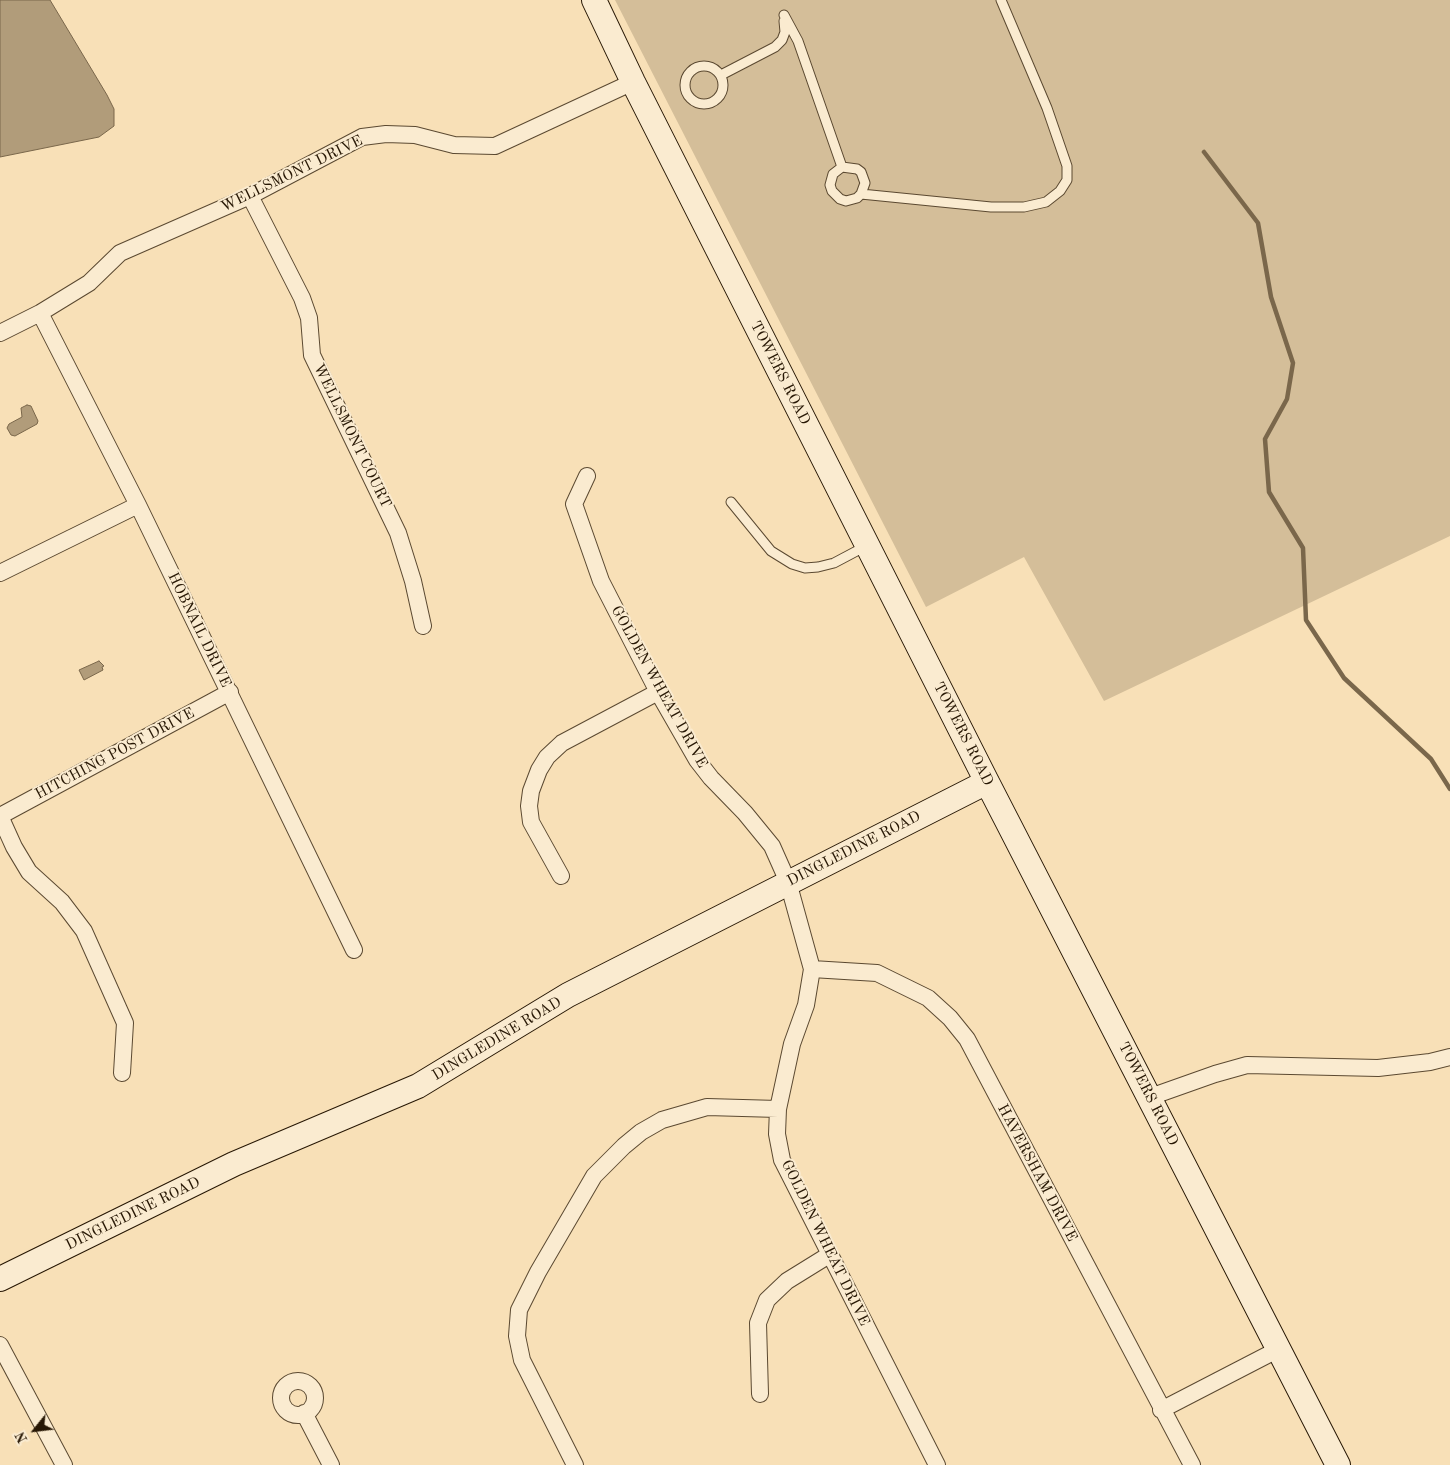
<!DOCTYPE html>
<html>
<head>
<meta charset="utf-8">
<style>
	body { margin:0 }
	#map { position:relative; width:1450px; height:1465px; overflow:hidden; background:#f8e0b7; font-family:"Old Standard TT",serif }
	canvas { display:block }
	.north { position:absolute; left:10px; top:1405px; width:50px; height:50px; -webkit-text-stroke:4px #faebd0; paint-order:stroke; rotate:241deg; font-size:14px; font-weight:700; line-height:20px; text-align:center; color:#271704 }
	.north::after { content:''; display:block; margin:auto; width:18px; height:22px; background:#271704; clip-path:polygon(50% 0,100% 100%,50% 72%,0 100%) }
</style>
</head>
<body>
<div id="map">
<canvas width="1450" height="1465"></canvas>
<div class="north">N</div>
</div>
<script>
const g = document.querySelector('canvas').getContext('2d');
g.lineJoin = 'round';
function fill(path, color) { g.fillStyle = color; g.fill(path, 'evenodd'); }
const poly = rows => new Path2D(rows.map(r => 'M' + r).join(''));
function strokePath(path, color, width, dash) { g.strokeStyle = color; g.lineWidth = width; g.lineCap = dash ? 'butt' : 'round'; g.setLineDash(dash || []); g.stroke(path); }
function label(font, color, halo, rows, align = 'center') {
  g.font = font + ' "Old Standard TT",serif'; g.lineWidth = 4; g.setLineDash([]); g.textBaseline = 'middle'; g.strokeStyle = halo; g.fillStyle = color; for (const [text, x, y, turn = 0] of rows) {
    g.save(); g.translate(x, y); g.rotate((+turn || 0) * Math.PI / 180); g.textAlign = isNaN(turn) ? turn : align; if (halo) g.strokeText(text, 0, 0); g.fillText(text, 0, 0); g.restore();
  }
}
fill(poly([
	[615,0,1450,0,1450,536,1104,701,1024,557,926,607]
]), '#d4be99');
const water = poly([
	[0,0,50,0,107,95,114,109,114,126,99,137,0,157,0,0],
	[27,405,31,406,38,421,37,424,15,436,11,435,7,428,9,424,22,417,21,408,27,405],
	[99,661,104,666,102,667,103,670,84,680,79,670,99,661]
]);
fill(water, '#b19c7a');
strokePath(water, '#7a674b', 1);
strokePath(poly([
	[1204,152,1258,223,1271,297,1293,363,1287,399,1265,439,1269,492,1303,548,1306,620,1344,678,1431,759,1450,789]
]), '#7a674b', 4.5);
const lane = poly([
	[784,15,798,41,842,167],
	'685 85a19 19 0 1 1 38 0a19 19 0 1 1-38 0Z',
	[721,75,775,47,782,40,785,32,784,21],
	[861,194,865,183,861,172,857,169,842,167,833,174,830,185,832,191,840,199,846,201,857,198,861,194,991,207,1024,207,1046,202,1060,191,1067,180,1067,166,1047,108,1001,0],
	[731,502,771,551,792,564,805,568,818,567,834,563,868,545]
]);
const street = poly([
	[250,196,302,298,309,318,312,355,398,533,413,581,423,626],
	[40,313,138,505,354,950],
	[0,333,40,313,89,283,120,253,250,196,362,137,386,134,415,135,454,145,495,146,633,82],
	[587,476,574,504,601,581,658,692,697,760,711,778,745,813,772,846,788,882,812,969,806,1005,792,1044,778,1109,777,1134,782,1160,937,1465],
	[0,573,138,505],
	[0,816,14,847,29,872,62,902,84,931,125,1023,122,1073],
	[0,816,230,692],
	[561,876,531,822,529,806,531,791,539,770,547,757,562,743,658,692],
	[812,969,877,973,928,998,950,1018,967,1039,1192,1465],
	[1150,1097,1215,1074,1247,1065,1378,1068,1430,1062,1450,1057],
	[0,1345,64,1465],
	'281 1398a17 17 0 1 1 34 0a17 17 0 1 1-34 0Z',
	[760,1394,758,1323,767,1300,787,1281,829,1255],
	[1161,1410,1279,1349],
	[304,1413,331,1465],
	[575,1465,522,1360,517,1336,519,1310,538,1272,594,1176,624,1146,641,1132,662,1120,707,1107,778,1109]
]);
const secondary = poly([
	[594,0,633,82,987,782,1338,1465],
	[0,1279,234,1164,418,1086,568,995,987,782]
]);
strokePath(lane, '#5b4931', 11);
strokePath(street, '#5b4931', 18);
strokePath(secondary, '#271704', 26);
strokePath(lane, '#faebd0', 9);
strokePath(street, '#faebd0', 16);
strokePath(secondary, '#faebd0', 24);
label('15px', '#271704', '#faebd0', [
	["WELLSMONT DRIVE",292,174,-26],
	["TOWERS ROAD",780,373,63],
	["WELLSMONT COURT",352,436,64],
	["HOBNAIL DRIVE",199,630,64],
	["GOLDEN WHEAT DRIVE",659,687,61],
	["TOWERS ROAD",963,734,63],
	["HITCHING POST DRIVE",115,754,-28],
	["DINGLEDINE ROAD",854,849,-27],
	["DINGLEDINE ROAD",497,1039,-31],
	["TOWERS ROAD",1148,1094,63],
	["HAVERSHAM DRIVE",1037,1173,62],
	["DINGLEDINE ROAD",133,1214,-26],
	["GOLDEN WHEAT DRIVE",825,1243,64]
]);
</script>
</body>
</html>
